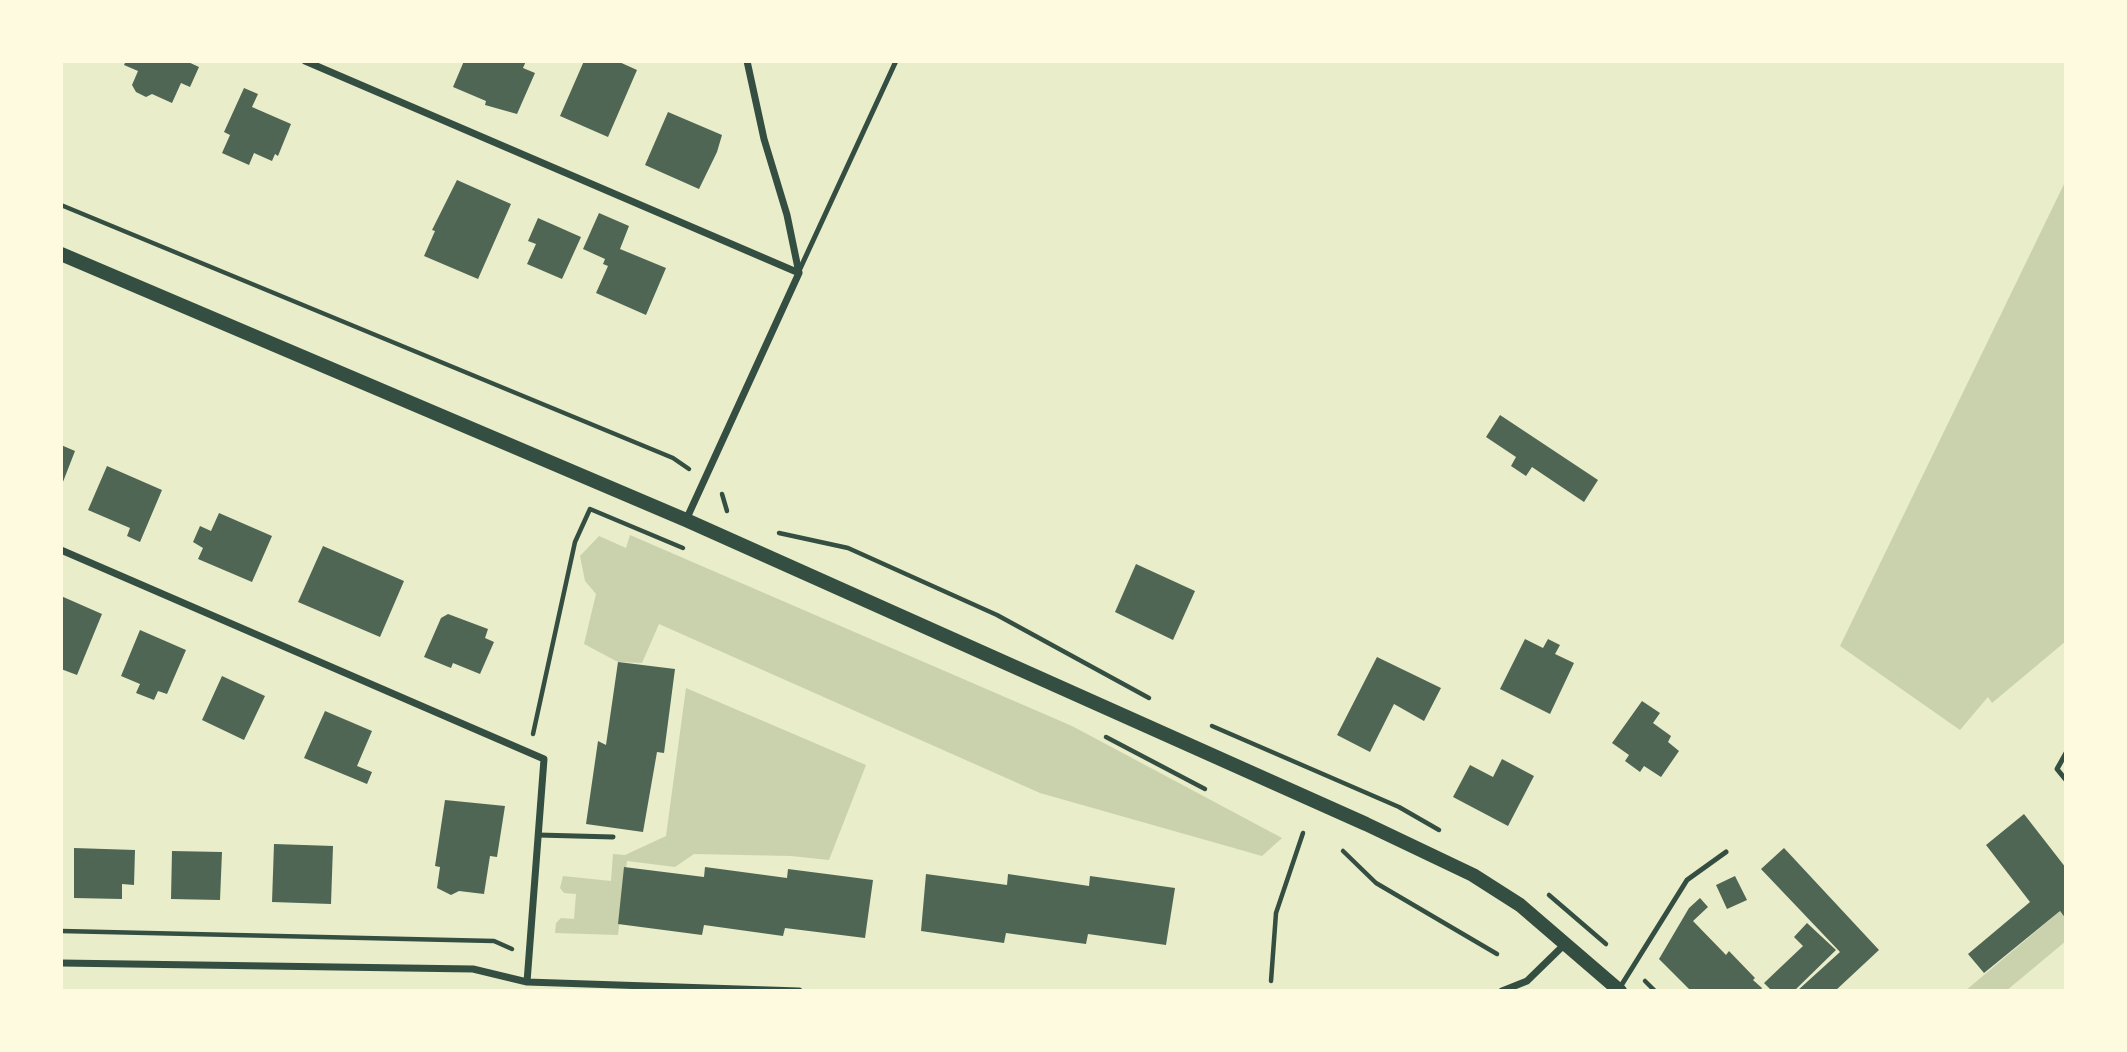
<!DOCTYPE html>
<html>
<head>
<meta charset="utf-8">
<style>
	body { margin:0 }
	#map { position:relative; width:2127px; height:1052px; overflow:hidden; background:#e9edc9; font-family:"Asap Condensed",sans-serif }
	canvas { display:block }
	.frame { position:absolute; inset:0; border:63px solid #fefae0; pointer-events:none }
</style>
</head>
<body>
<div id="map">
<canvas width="2127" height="1052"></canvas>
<div class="frame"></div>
</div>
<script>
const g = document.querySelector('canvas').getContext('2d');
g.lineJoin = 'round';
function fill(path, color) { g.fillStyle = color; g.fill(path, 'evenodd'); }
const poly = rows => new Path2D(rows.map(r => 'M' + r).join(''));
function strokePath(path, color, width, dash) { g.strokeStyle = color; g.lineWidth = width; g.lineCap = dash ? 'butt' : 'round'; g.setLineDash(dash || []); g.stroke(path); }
fill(poly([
	[2066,180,2066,641,1992,703,1988,697,1960,730,1840,646],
	[630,535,1072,726,1282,838,1262,856,1040,793,659,624,642,663,618,662,584,644,596,594,585,581,580,556,599,536,626,548],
	[686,688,866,765,829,860,791,856,694,854,675,867,627,861,618,935,555,933,556,923,561,918,574,919,576,894,564,893,560,888,563,876,611,881,613,854,625,855,666,836],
	[2060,911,2066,919,2066,941,2006,991,1965,991]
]), '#cad2ad');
fill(poly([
	[126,61,186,61,199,67,190,87,181,83,172,103,152,94,146,97,136,92,132,85,138,71,124,65],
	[464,61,526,61,523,68,535,73,517,114,485,105,486,101,453,87],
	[584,61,617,61,637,70,608,137,560,116],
	[244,88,258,94,252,107,291,124,278,156,275,154,272,161,254,153,249,165,222,153,230,135,224,132],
	[668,112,722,135,717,152,699,189,645,165],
	[457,180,511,204,478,279,424,256,435,231,432,230],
	[599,213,629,226,620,249,666,268,646,315,596,293,608,266,603,264,605,259,583,249],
	[538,218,581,237,562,279,527,264,536,244,528,241],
	[1500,415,1598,480,1584,502,1532,467,1526,476,1511,466,1516,457,1486,437],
	[61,445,75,451,61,487],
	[107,466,162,490,140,542,127,536,130,528,88,510],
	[219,513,272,536,252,582,198,559,203,548,193,542,200,526,211,531],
	[323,546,404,581,380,637,298,602],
	[1136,564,1195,591,1173,640,1115,612],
	[61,596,102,614,77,675,61,669],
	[448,614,488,629,485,638,494,642,480,674,453,663,451,668,424,657,441,618],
	[140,630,186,650,167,694,158,691,154,700,136,693,140,684,121,676],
	[1525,639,1543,648,1548,639,1560,645,1555,654,1574,663,1550,714,1500,689],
	[1377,657,1441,688,1424,721,1394,704,1370,752,1337,735],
	[618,662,675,669,664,753,657,752,643,832,586,824,598,741,606,745],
	[222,676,265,696,244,740,202,720],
	[1642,701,1660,713,1653,723,1671,736,1668,742,1679,751,1661,777,1644,766,1640,772,1625,761,1629,755,1612,743],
	[325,711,372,731,357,766,372,772,367,784,304,758],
	[1502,759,1534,776,1508,826,1453,797,1470,765,1493,777],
	[445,800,505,806,497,857,490,856,484,894,459,891,451,895,437,888,440,867,435,866],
	[2024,814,2066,868,2066,919,2060,911,1984,973,1968,954,2030,902,1986,845],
	[274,844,333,846,331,904,272,902],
	[74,848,135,850,134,885,122,884,122,899,74,898],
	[1784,848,1879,950,1835,991,1797,991,1840,952,1761,869],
	[172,851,222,852,220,900,171,899],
	[624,867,704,877,705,867,787,878,788,869,873,880,865,938,785,928,783,936,704,925,702,935,618,924],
	[926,874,1007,885,1008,874,1089,886,1090,876,1175,888,1166,945,1088,934,1086,944,1006,933,1004,943,921,931],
	[1735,876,1747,900,1727,909,1716,885],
	[1700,898,1708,907,1693,921,1726,955,1729,951,1755,978,1753,980,1762,988,1760,991,1691,991,1659,959,1689,908],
	[1807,923,1836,950,1794,991,1772,991,1764,983,1803,946,1794,937]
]), '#4f6655');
strokePath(poly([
	[61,205,673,458,689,469],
	[722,494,727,511],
	[779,533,848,548,997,615,1149,698],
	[1212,726,1399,807,1439,830],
	[533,734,575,542,590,509,683,548],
	[1106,737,1205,789],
	[1343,851,1376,883,1497,954],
	[1549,895,1606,944],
	[61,931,494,941,512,949],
	[1271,981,1276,913,1303,833],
	[1645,981,1655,991]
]), '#344e41', 4.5);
strokePath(poly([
	[799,271,896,61],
	[2066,753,2057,769,2066,780],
	[538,835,613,837],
	[1619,989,1687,880,1726,852]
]), '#344e41', 5);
strokePath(poly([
	[305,61,799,273],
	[686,520,799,273,787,215,764,139,747,61],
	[61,550,544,759,527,982],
	[61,963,473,969,527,982,799,991],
	[1502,991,1527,981,1566,943]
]), '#344e41', 7);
strokePath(poly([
	[61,254,686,520,1366,824,1473,875,1520,905,1620,991]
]), '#344e41', 14);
</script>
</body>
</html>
